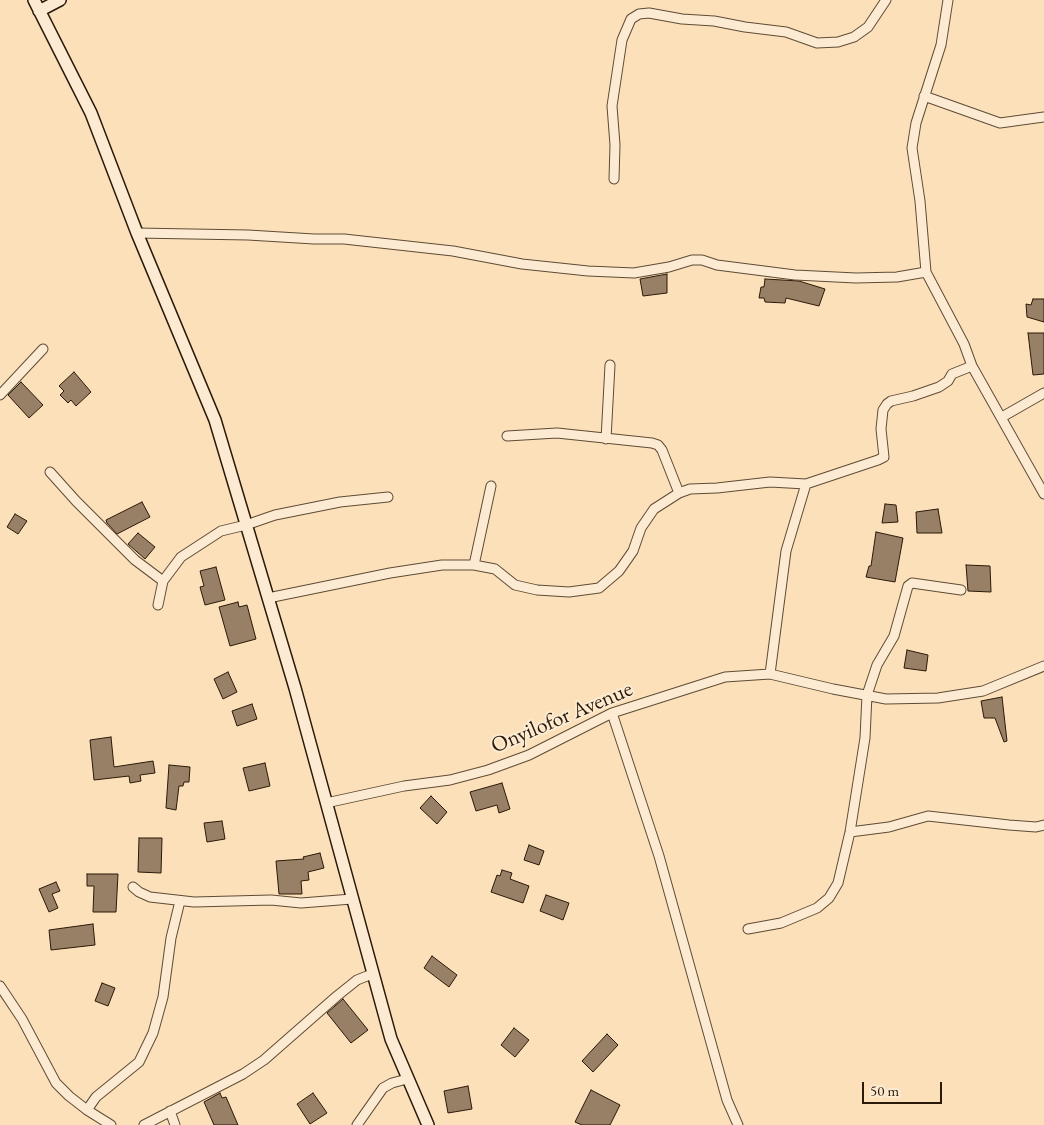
<!DOCTYPE html>
<html>
<head>
<meta charset="utf-8">
<style>
	body { margin:0 }
	#map { position:relative; width:1044px; height:1125px; overflow:hidden; background:#fbe0b9; font-family:"EB Garamond",serif }
	canvas { display:block }
	.scale { position:absolute; left:862px; top:1082px; width:80px; height:22px; box-sizing:border-box; border:2px solid #2b1909; border-top:0; padding-left:6px; font-size:15px; line-height:18px; white-space:nowrap; color:#2b1909; -webkit-text-stroke:4px #fcebd2; paint-order:stroke }
</style>
</head>
<body>
<div id="map">
<canvas width="1044" height="1125"></canvas>
<div class="scale">50 m</div>
</div>
<script>
const g = document.querySelector('canvas').getContext('2d');
g.lineJoin = 'round';
function fill(path, color) { g.fillStyle = color; g.fill(path, 'evenodd'); }
const poly = rows => new Path2D(rows.map(r => 'M' + r).join(''));
function strokePath(path, color, width, dash) { g.strokeStyle = color; g.lineWidth = width; g.lineCap = dash ? 'butt' : 'round'; g.setLineDash(dash || []); g.stroke(path); }
function label(font, color, halo, rows, align = 'center') {
  g.font = font + ' "EB Garamond",serif'; g.lineWidth = 4; g.setLineDash([]); g.textBaseline = 'middle'; g.strokeStyle = halo; g.fillStyle = color; for (const [text, x, y, turn = 0] of rows) {
    g.save(); g.translate(x, y); g.rotate((+turn || 0) * Math.PI / 180); g.textAlign = isNaN(turn) ? turn : align; if (halo) g.strokeText(text, 0, 0); g.fillText(text, 0, 0); g.restore();
  }
}
const building = poly([
	[667,274,667,293,643,296,640,279,667,274],
	[765,279,799,281,825,289,819,306,786,298,785,303,765,302,764,298,759,298,761,287,764,287,765,279],
	[1033,299,1044,299,1044,322,1027,317,1026,304,1031,305,1033,299],
	[1028,333,1044,333,1044,374,1033,375,1028,333],
	[74,372,91,392,76,406,71,400,68,403,60,395,64,391,59,386,74,372],
	[21,382,43,405,29,418,8,395,21,382],
	[142,502,150,517,117,534,107,523,106,520,142,502],
	[885,504,896,505,898,522,882,523,885,504],
	[938,509,942,533,917,533,916,512,938,509],
	[15,514,27,521,18,534,7,527,15,514],
	[876,532,903,538,895,582,866,577,869,566,871,566,876,532],
	[138,533,155,547,145,559,128,544,138,533],
	[966,565,990,566,991,592,968,591,966,565],
	[216,567,225,600,205,605,200,587,204,586,200,571,216,567],
	[238,602,239,607,247,605,256,639,230,646,219,607,238,602],
	[907,650,928,655,926,671,904,668,907,650],
	[228,672,237,692,223,699,214,679,228,672],
	[1002,697,1007,741,1004,742,995,718,984,718,981,701,1002,697],
	[252,704,257,719,237,726,232,711,252,704],
	[111,737,114,767,153,761,155,773,140,775,141,781,130,783,129,776,94,780,90,740,111,737],
	[265,763,270,786,249,791,243,768,265,763],
	[169,765,190,767,189,782,184,782,183,786,179,786,176,810,166,808,169,765],
	[502,783,510,809,499,813,497,805,476,811,470,792,502,783],
	[431,796,447,812,437,824,420,808,431,796],
	[222,821,225,839,207,842,204,823,222,821],
	[139,838,162,838,161,873,138,872,139,838],
	[529,845,544,851,539,865,524,860,529,845],
	[320,853,324,868,308,872,309,880,301,881,302,894,279,894,276,861,304,859,303,857,320,853],
	[502,870,512,873,510,879,529,886,523,903,491,892,497,875,500,876,502,870],
	[87,874,118,874,116,912,93,912,94,886,87,886,87,874],
	[56,882,60,891,52,894,58,908,49,912,39,889,56,882],
	[546,895,569,903,563,920,540,911,546,895],
	[93,924,95,945,51,950,49,930,93,924],
	[432,956,457,975,449,987,424,968,432,956],
	[102,983,115,988,108,1006,95,1001,102,983],
	[343,999,368,1030,351,1043,327,1013,343,999],
	[514,1028,529,1040,515,1057,501,1045,514,1028],
	[607,1034,618,1045,593,1072,582,1061,607,1034],
	[468,1086,472,1109,448,1113,444,1091,468,1086],
	[591,1090,620,1105,610,1125,582,1125,575,1122,591,1090],
	[220,1093,222,1098,226,1097,238,1125,214,1125,204,1102,220,1093],
	[313,1093,327,1113,310,1124,297,1104,313,1093]
]);
fill(building, '#978065');
strokePath(building, '#2b1909', 1);
const street = poly([
	[948,0,941,45,916,123,912,148,920,201,926,272,964,344,972,366,1044,494],
	[924,96,1000,123,1044,117],
	[614,179,615,145,612,106,622,40,631,19,639,14,649,13,682,19,714,21,745,27,786,32,817,43,838,42,854,37,868,27,886,0],
	[137,233,248,235,314,239,344,239,453,251,522,264,588,271,634,273,669,267,692,260,702,260,717,265,795,275,856,278,897,277,926,272],
	[0,395,43,349],
	[1002,417,1044,393],
	[507,436,557,433,652,443,658,445,662,450,679,493],
	[606,439,610,365],
	[50,472,76,501,135,560,163,581],
	[474,565,491,486],
	[268,598,390,573,442,565,474,565,495,569,515,585,537,590,569,592,599,588,619,571,633,551,641,528,654,509,679,493,690,489,717,488,770,482,806,484,878,460,884,457,881,429,883,410,887,404,891,401,913,396,939,387,948,381,952,374,972,366],
	[158,605,163,581,181,557,221,531,246,525,275,515,340,502,388,497],
	[770,674,786,551,806,484],
	[612,713,659,856,727,1100,738,1125],
	[326,803,404,786,450,780,488,770,529,755,612,713,725,677,770,674,833,689,886,699,938,698,983,691,1044,666],
	[850,832,889,827,928,816,1009,825,1036,827,1044,825],
	[133,887,139,892,150,897,194,902,271,900,301,903,352,899],
	[748,929,781,923,817,908,829,898,838,883,850,832,865,738,867,695,877,665,894,636,908,586,912,583,961,590],
	[0,986,22,1019,56,1083,69,1096,87,1110,111,1125],
	[87,1110,96,1097,139,1062,153,1033,163,997,171,938,180,901],
	[170,1111,175,1125],
	[144,1125,243,1074,264,1060,337,996,357,980,372,974],
	[357,1125,383,1088,392,1083,407,1079]
]);
const secondary = poly([
	[34,0,91,113,137,233,215,420,295,688,391,1039,428,1125],
	[39,11,60,0]
]);
strokePath(street, '#5f4b35', 11);
strokePath(secondary, '#2b1909', 14);
strokePath(street, '#fcebd2', 9);
strokePath(secondary, '#fcebd2', 11);
label('22px', '#2b1909', '#fcebd2', [
	["Onyilofor Avenue",562,718,-23]
]);
</script>
</body>
</html>
